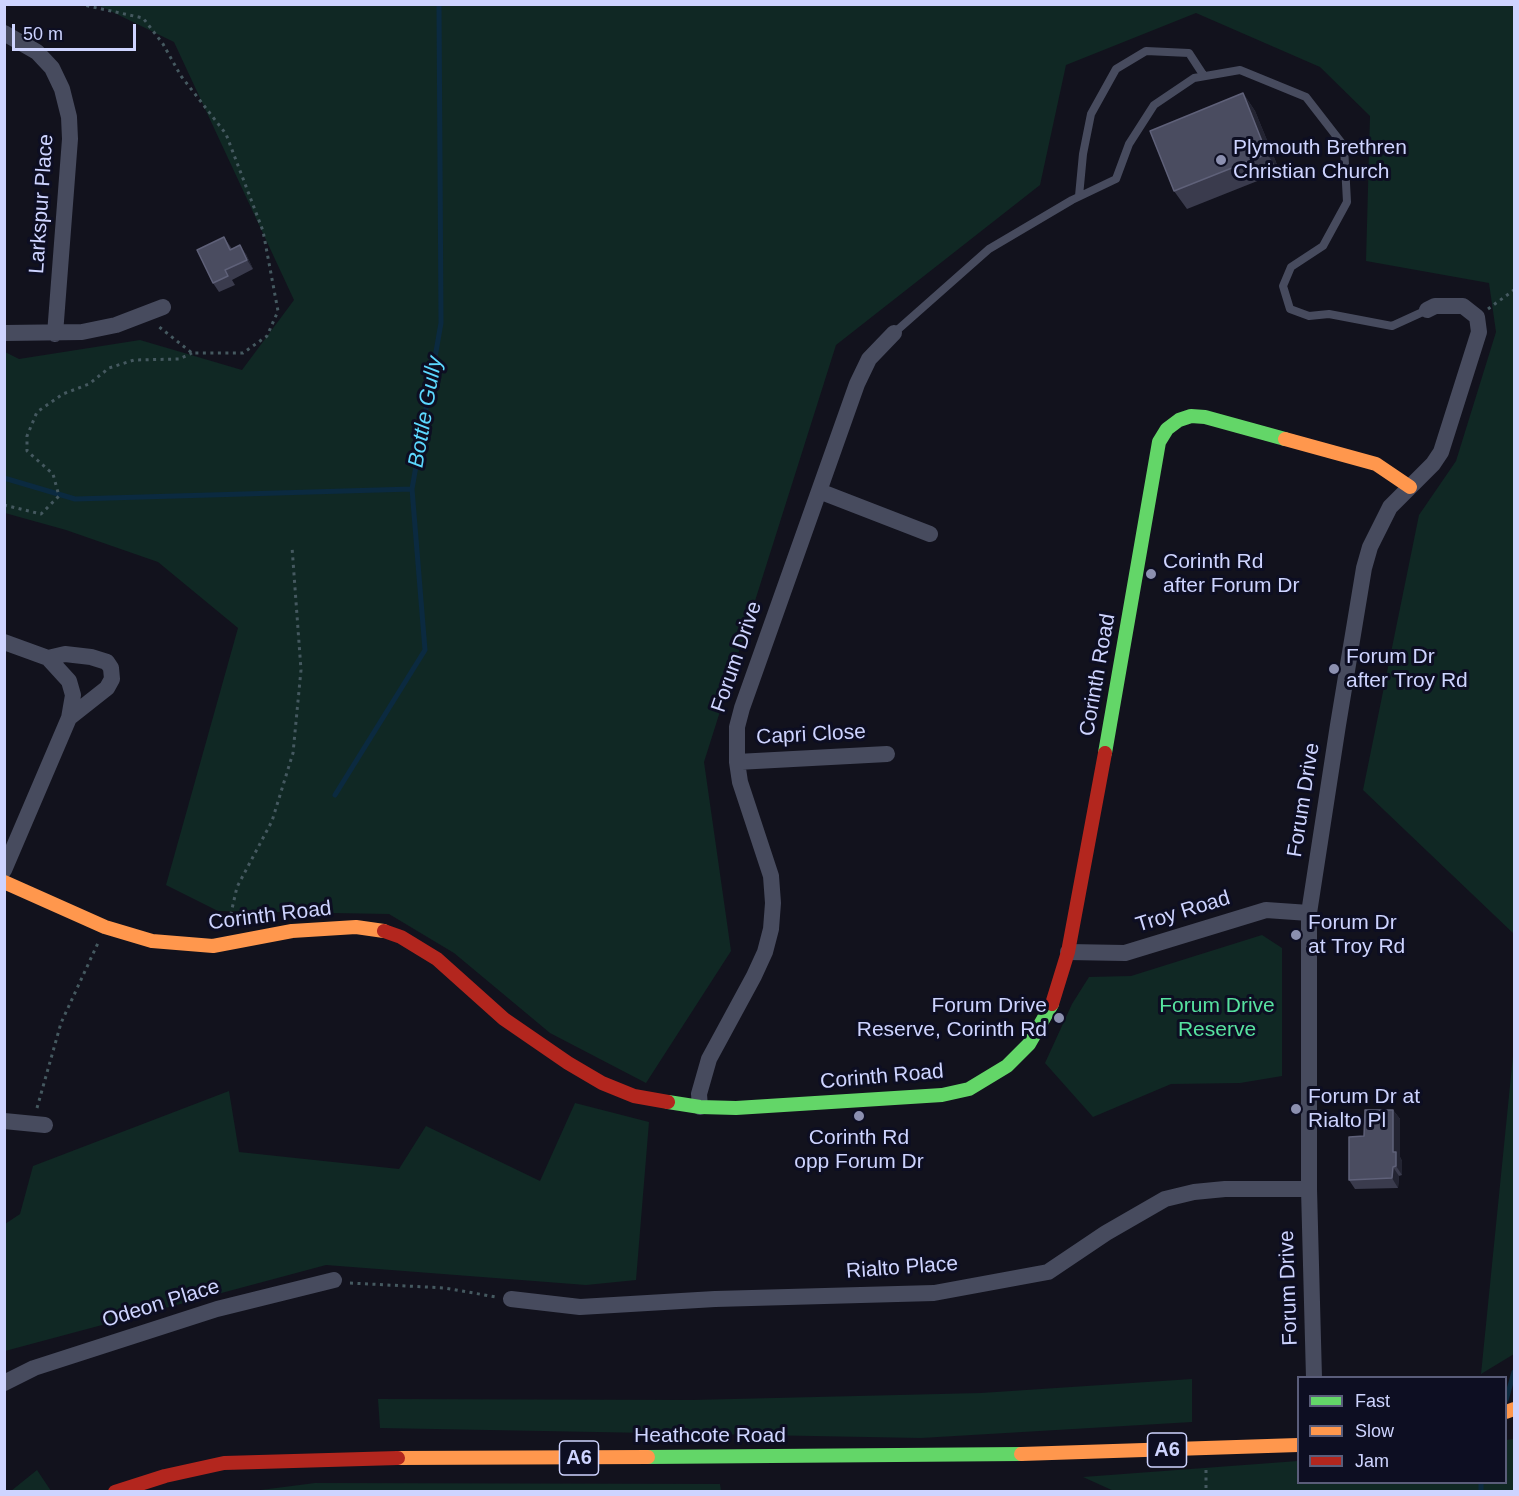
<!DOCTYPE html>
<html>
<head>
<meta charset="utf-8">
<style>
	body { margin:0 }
	#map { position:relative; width:1519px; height:1496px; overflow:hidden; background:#12121d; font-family:Helvetica,sans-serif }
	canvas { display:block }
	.frame { position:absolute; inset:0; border:6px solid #ced4ff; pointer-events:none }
	.legend { position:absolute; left:1297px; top:1376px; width:210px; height:108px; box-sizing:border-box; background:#0d0e22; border:2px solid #5a5d7a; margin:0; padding:8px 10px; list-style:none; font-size:18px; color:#ced4ff }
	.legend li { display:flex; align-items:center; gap:12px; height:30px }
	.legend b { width:30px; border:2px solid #5a5d7a }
	.scale { position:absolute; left:12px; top:24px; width:124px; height:27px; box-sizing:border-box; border:3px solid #ced4ff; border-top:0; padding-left:8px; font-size:18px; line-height:21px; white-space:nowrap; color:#ced4ff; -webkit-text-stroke:4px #0d0e22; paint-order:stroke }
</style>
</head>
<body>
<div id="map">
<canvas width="1519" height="1496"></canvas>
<div class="frame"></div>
<ul class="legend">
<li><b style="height:8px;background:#63d668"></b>Fast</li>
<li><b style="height:8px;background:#ff974d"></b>Slow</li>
<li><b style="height:8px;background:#b3261e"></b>Jam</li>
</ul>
<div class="scale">50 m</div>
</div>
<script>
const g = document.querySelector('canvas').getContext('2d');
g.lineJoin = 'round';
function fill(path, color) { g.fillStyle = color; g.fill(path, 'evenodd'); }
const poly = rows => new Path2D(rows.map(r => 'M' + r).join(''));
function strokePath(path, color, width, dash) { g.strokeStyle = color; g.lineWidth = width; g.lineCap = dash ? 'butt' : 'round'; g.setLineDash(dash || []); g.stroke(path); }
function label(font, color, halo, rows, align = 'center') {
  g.font = font + ' Helvetica,sans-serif'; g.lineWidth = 6; g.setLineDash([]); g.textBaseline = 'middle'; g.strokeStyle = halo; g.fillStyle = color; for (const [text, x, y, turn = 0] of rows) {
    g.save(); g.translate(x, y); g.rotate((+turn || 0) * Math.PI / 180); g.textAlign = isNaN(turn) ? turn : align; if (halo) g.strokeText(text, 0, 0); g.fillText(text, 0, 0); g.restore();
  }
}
fill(poly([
	[98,5,1514,5,1514,934,1363,790,1419,515,1456,461,1496,332,1489,283,1366,261,1370,116,1320,67,1196,13,1066,65,1040,185,836,345,704,762,731,951,646,1083,550,1033,454,953,389,914,218,911,166,885,238,628,158,562,66,530,5,513,5,352,19,359,140,340,242,370,294,300,174,42],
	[1262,935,1282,948,1282,1076,1240,1083,1171,1084,1093,1117,1045,1063,1072,1004,1089,977,1131,976],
	[1514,1046,1514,1354,1481,1374],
	[229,1091,239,1152,399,1169,426,1126,540,1181,575,1103,649,1122,636,1280,586,1285,326,1265,5,1351,5,1224,20,1214,33,1166],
	[1192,1379,1192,1422,921,1438,380,1428,378,1399,692,1400,981,1393],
	[1514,1439,1514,1491,1116,1492,1083,1477,1298,1461,1298,1482,1506,1482,1506,1440],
	[37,1470,51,1491,11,1491],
	[315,1483,720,1484,721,1491,253,1491]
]), '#102824');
strokePath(poly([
	[4,478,75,499,412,489],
	[335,795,425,650,412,489,441,323,439,4],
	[1506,1400,1514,1372],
	[1481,1492,1481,1482]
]), '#0b2a40', 5);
strokePath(poly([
	[79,4,143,18,163,44,181,76,226,134,263,231,278,311,267,336,243,353,192,353,158,326],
	[1488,309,1514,290],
	[4,505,41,514,59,496,53,474,27,451,27,436,37,412,63,394,89,384,109,368,134,360,179,359,192,353],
	[229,922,237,887,272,821,293,753,301,670,292,547],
	[37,1108,61,1023,98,943],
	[350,1283,445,1288,496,1297],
	[1206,1470,1206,1492]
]), '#455960', 3, [3, 4.5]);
strokePath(poly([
	[1079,196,1083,154,1091,114,1116,69,1146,51,1189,53,1204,76],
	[894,333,989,249,1072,200,1116,179,1129,144,1154,105,1194,78,1240,70,1306,97,1344,146,1347,202,1323,246,1291,267,1283,286,1290,309,1309,316,1329,314,1392,326,1427,310]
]), '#474b5e', 8);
strokePath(poly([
	[4,33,37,52,52,68,62,89,69,117,70,139,55,334],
	[4,333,82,332,116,325,163,307],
	[819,491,930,534],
	[4,642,48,658,69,681,73,695,69,718,4,870],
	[48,658,65,654,91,657,107,662,111,668,112,679,107,688,69,718],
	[737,762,887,754],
	[1068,952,1125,953,1266,910,1309,913],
	[700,1107,699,1094,709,1059,754,976,765,952,771,929,773,903,771,876,740,782,737,762,737,727,742,708,857,384,869,359,894,333],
	[4,1121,45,1125],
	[511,1299,580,1307,715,1299,934,1293,1048,1272,1106,1233,1165,1199,1194,1192,1225,1189,1309,1189],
	[1314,1378,1309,1189,1309,913,1338,725,1364,568,1370,547,1390,507,1433,464,1441,452,1479,332,1477,317,1463,306,1435,306,1427,310],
	[4,1383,34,1368,217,1309,334,1280]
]), '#474b5e', 16);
strokePath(poly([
	[1105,753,1159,442,1167,429,1179,420,1191,416,1205,417,1285,439],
	[668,1102,700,1107,736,1108,942,1095,969,1089,1007,1066,1029,1044,1052,1004],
	[648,1457,1021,1454]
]), '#63d668', 14);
strokePath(poly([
	[1285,439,1376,464,1410,487],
	[4,882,105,927,152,941,213,946,292,931,356,927,384,931],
	[1506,1412,1514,1409],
	[1021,1454,1298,1445],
	[398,1458,648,1457]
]), '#ff974d', 14);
strokePath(poly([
	[384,931,401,937,437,959,504,1019,568,1063,602,1083,634,1096,668,1102],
	[1052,1004,1068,952,1105,753],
	[115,1492,165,1476,224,1463,398,1458]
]), '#b3261e', 14);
fill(poly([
	[1243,93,1255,111,1280,172,1187,209,1174,191],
	[224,237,232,249,246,254,253,269,232,280,235,285,219,292,213,283],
	[1393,1110,1400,1119,1400,1157,1402,1161,1402,1175,1399,1176,1398,1188,1355,1189,1349,1180,1364,1136]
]), '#3a3b4d');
fill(poly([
	[1243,93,1255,111,1280,172,1267,154],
	[240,245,246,254,253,269,247,260],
	[1393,1110,1400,1119,1400,1157,1402,1161,1402,1175,1396,1166,1393,1152],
	[1393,1167,1399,1176,1398,1188,1392,1178]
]), '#232432');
const building = poly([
	[1243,93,1267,154,1174,191,1150,131,1243,93],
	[224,237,230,250,240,245,247,260,225,270,228,276,213,283,197,250,224,237],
	[1365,1110,1393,1110,1393,1152,1396,1152,1396,1166,1393,1167,1392,1178,1349,1180,1349,1137,1364,1136,1365,1110]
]);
fill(building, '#4a4c60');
strokePath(building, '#5f6179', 1.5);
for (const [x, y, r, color] of [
	[1221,160,6,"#8c90b0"],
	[1151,574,6,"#8c90b0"],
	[1334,669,6,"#8c90b0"],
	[1296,935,6,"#8c90b0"],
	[1059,1018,6,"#8c90b0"],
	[1296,1109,6,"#8c90b0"],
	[859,1116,6,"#8c90b0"]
]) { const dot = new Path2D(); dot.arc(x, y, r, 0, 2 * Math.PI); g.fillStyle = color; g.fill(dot); strokePath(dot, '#0d0e22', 2); }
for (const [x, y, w] of [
	[1167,1450,39],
	[579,1458,39]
]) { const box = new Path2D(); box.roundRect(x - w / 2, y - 17, w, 34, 4.5); g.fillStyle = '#0d0e22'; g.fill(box); strokePath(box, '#ced4ff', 1.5); }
label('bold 20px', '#ced4ff', null, [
	["A6",1167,1450],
	["A6",579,1458]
]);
label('21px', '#ced4ff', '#0d0e22', [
	["Plymouth Brethren",1233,148],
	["Christian Church",1233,172],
	["Corinth Rd",1163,562],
	["after Forum Dr",1163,586],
	["Forum Dr",1346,657],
	["after Troy Rd",1346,681],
	["Forum Dr",1308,923],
	["at Troy Rd",1308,947],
	["Forum Drive",1047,1006,"right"],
	["Reserve, Corinth Rd",1047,1030,"right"],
	["Forum Dr at",1308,1097],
	["Rialto Pl",1308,1121],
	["Corinth Rd",859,1138,"center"],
	["opp Forum Dr",859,1162,"center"]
], 'left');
label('21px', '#ced4ff', '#0d0e22', [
	["Larkspur Place",42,204,-86],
	["Forum Drive",737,657,-71],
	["Corinth Road",1098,675,-80],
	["Capri Close",811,735,-3],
	["Forum Drive",1304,800,-81],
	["Troy Road",1183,912,-17],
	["Corinth Road",270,916,-7],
	["Corinth Road",882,1077,-5],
	["Rialto Place",902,1268,-4],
	["Forum Drive",1289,1288,-92],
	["Odeon Place",161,1304,-17],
	["Heathcote Road",710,1436]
]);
label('21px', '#57e2a0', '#0d0e22', [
	["Forum Drive",1217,1006],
	["Reserve",1217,1030]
]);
label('italic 22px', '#5cd8ff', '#0d0e22', [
	["Bottle Gully",426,412,-80]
]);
</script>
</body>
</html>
